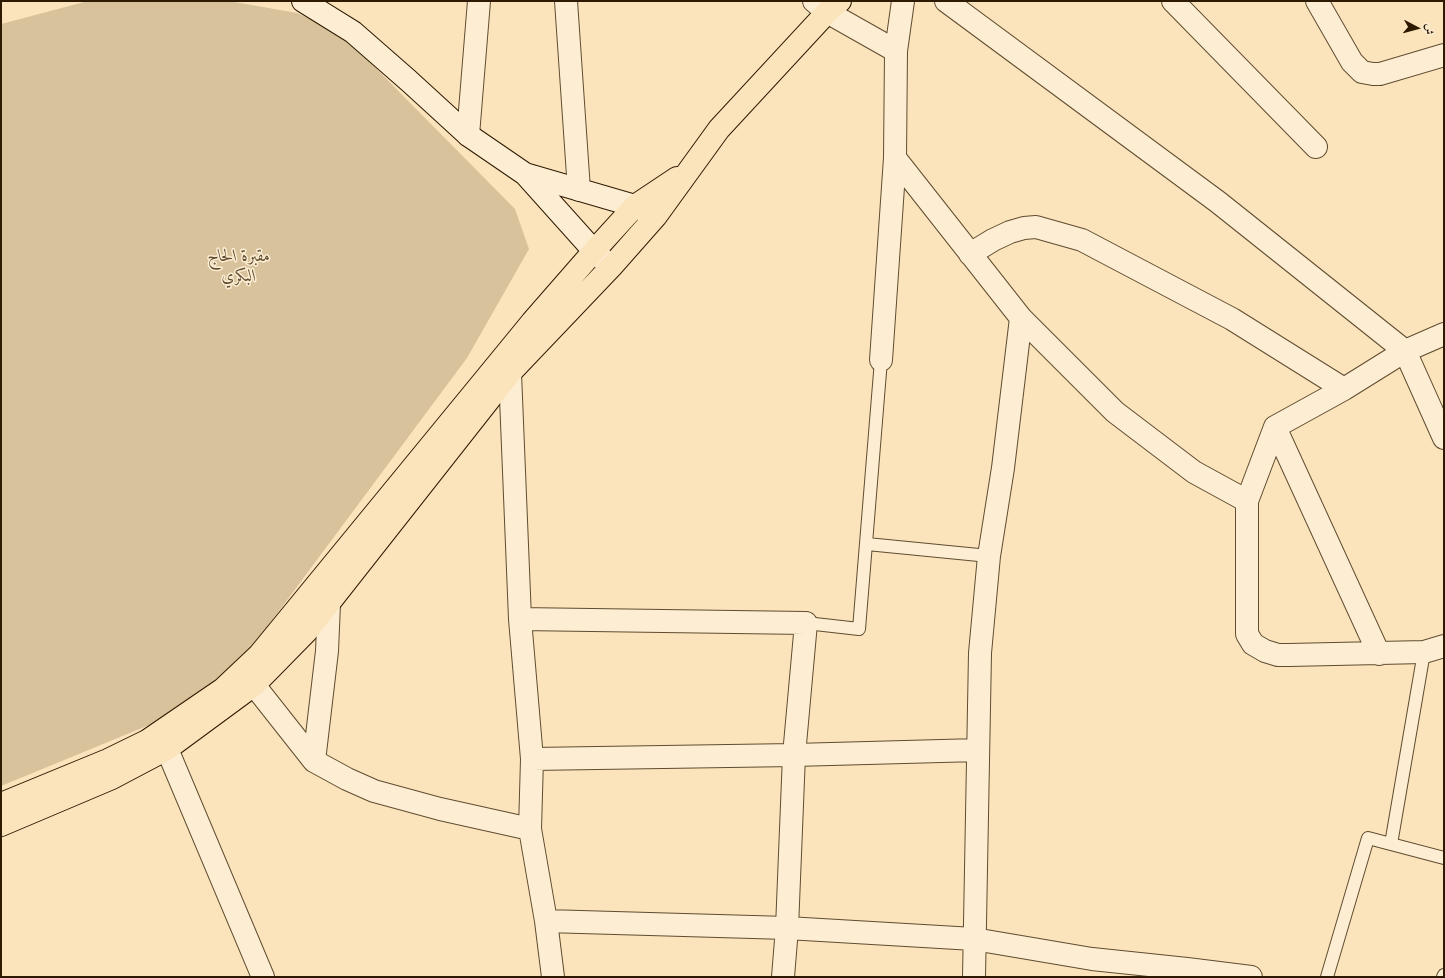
<!DOCTYPE html>
<html>
<head>
<meta charset="utf-8">
<style>
	body { margin:0 }
	#map { position:relative; width:1445px; height:978px; overflow:hidden; background:#fbe4bc; font-family:Cardo,Amiri,serif }
	canvas { display:block }
	.frame { position:absolute; inset:0; border:2px solid #2d1a00; pointer-events:none }
	.north { position:absolute; left:1397px; top:8px; width:40px; height:40px; -webkit-text-stroke:3px #fcedd3; paint-order:stroke; rotate:96deg; font-size:11px; font-weight:700; line-height:16px; text-align:center; color:#2d1a00 }
	.north::after { content:''; display:block; margin:auto; width:14px; height:18px; background:#2d1a00; clip-path:polygon(50% 0,100% 100%,50% 72%,0 100%) }
</style>
</head>
<body>
<div id="map">
<canvas width="1445" height="978"></canvas>
<div class="frame"></div>
<div class="north">ش</div>
</div>
<script>
const g = document.querySelector('canvas').getContext('2d');
g.lineJoin = 'round';
function fill(path, color) { g.fillStyle = color; g.fill(path, 'evenodd'); }
const poly = rows => new Path2D(rows.map(r => 'M' + r).join(''));
function strokePath(path, color, width, dash) { g.strokeStyle = color; g.lineWidth = width; g.lineCap = dash ? 'butt' : 'round'; g.setLineDash(dash || []); g.stroke(path); }
function label(font, color, halo, rows, align = 'center') {
  g.font = font + ' Cardo,Amiri,serif'; g.lineWidth = 3; g.setLineDash([]); g.textBaseline = 'middle'; g.strokeStyle = halo; g.fillStyle = color; for (const [text, x, y, turn = 0] of rows) {
    g.save(); g.translate(x, y); g.rotate((+turn || 0) * Math.PI / 180); g.textAlign = isNaN(turn) ? turn : align; if (halo) g.strokeText(text, 0, 0); g.fillText(text, 0, 0); g.restore();
  }
}
fill(poly([
	[88,1,229,1,297,13,342,34,515,209,529,249,467,358,244,658,189,705,159,721,1,786,1,24]
]), '#d8c29c');
const lane = poly([
	[867,544,989,556],
	[806,623,859,629,881,360],
	[1391,844,1424,652],
	[1327,977,1368,838,1444,858],
	[1443,977,1444,975]
]);
const street = poly([
	[566,1,579,190],
	[814,1,827,12,896,51],
	[903,1,896,51,895,158,1021,318,1115,412,1194,472,1247,501,1247,634,1253,644,1265,651,1278,655,1289,655,1424,652,1444,646],
	[946,1,1218,202,1405,351,1444,438],
	[1173,1,1316,147],
	[1317,1,1352,62,1362,72,1373,74,1380,74,1444,55],
	[468,135,479,1],
	[970,254,993,240,1010,232,1024,228,1036,227,1082,240,1232,319,1344,389],
	[881,360,895,158],
	[510,373,520,619,532,759,530,829,546,921,553,977],
	[1275,427,1379,654],
	[1247,501,1275,427,1344,389,1405,351,1444,334],
	[520,619,806,623,794,755,787,928,783,977],
	[254,685,314,761,347,779,374,791,440,809,530,829],
	[167,749,263,977],
	[532,759,794,755,978,750],
	[314,761,327,651,329,604],
	[546,921,787,928,974,939,1092,959,1187,969,1188,977],
	[1187,969,1251,977],
	[974,977,980,653,989,556,1003,468,1021,318]
]);
const secondary = poly([
	[303,1,353,32,409,81,468,135,525,174,594,251,608,264],
	[525,174,635,206,651,214]
]);
const primary = poly([
	[1,804,108,760,147,741,223,689,259,655,532,322,594,251,635,206,677,178],
	[1,825,112,778,167,749,254,685,307,631,510,373,611,267,656,216,719,129,831,8,840,1]
]);
strokePath(lane, '#604c2f', 14);
strokePath(street, '#604c2f', 24);
strokePath(secondary, '#2d1a00', 24);
strokePath(primary, '#2d1a00', 24);
strokePath(lane, '#fcedd3', 12);
strokePath(street, '#fcedd3', 22);
strokePath(secondary, '#fcedd3', 22);
strokePath(primary, '#fbe4bc', 22);
label('italic 17px', '#604c2f', '#fcedd3', [
	["مقبرة الحاج",239,257],
	["البكري",239,277]
]);
</script>
</body>
</html>
